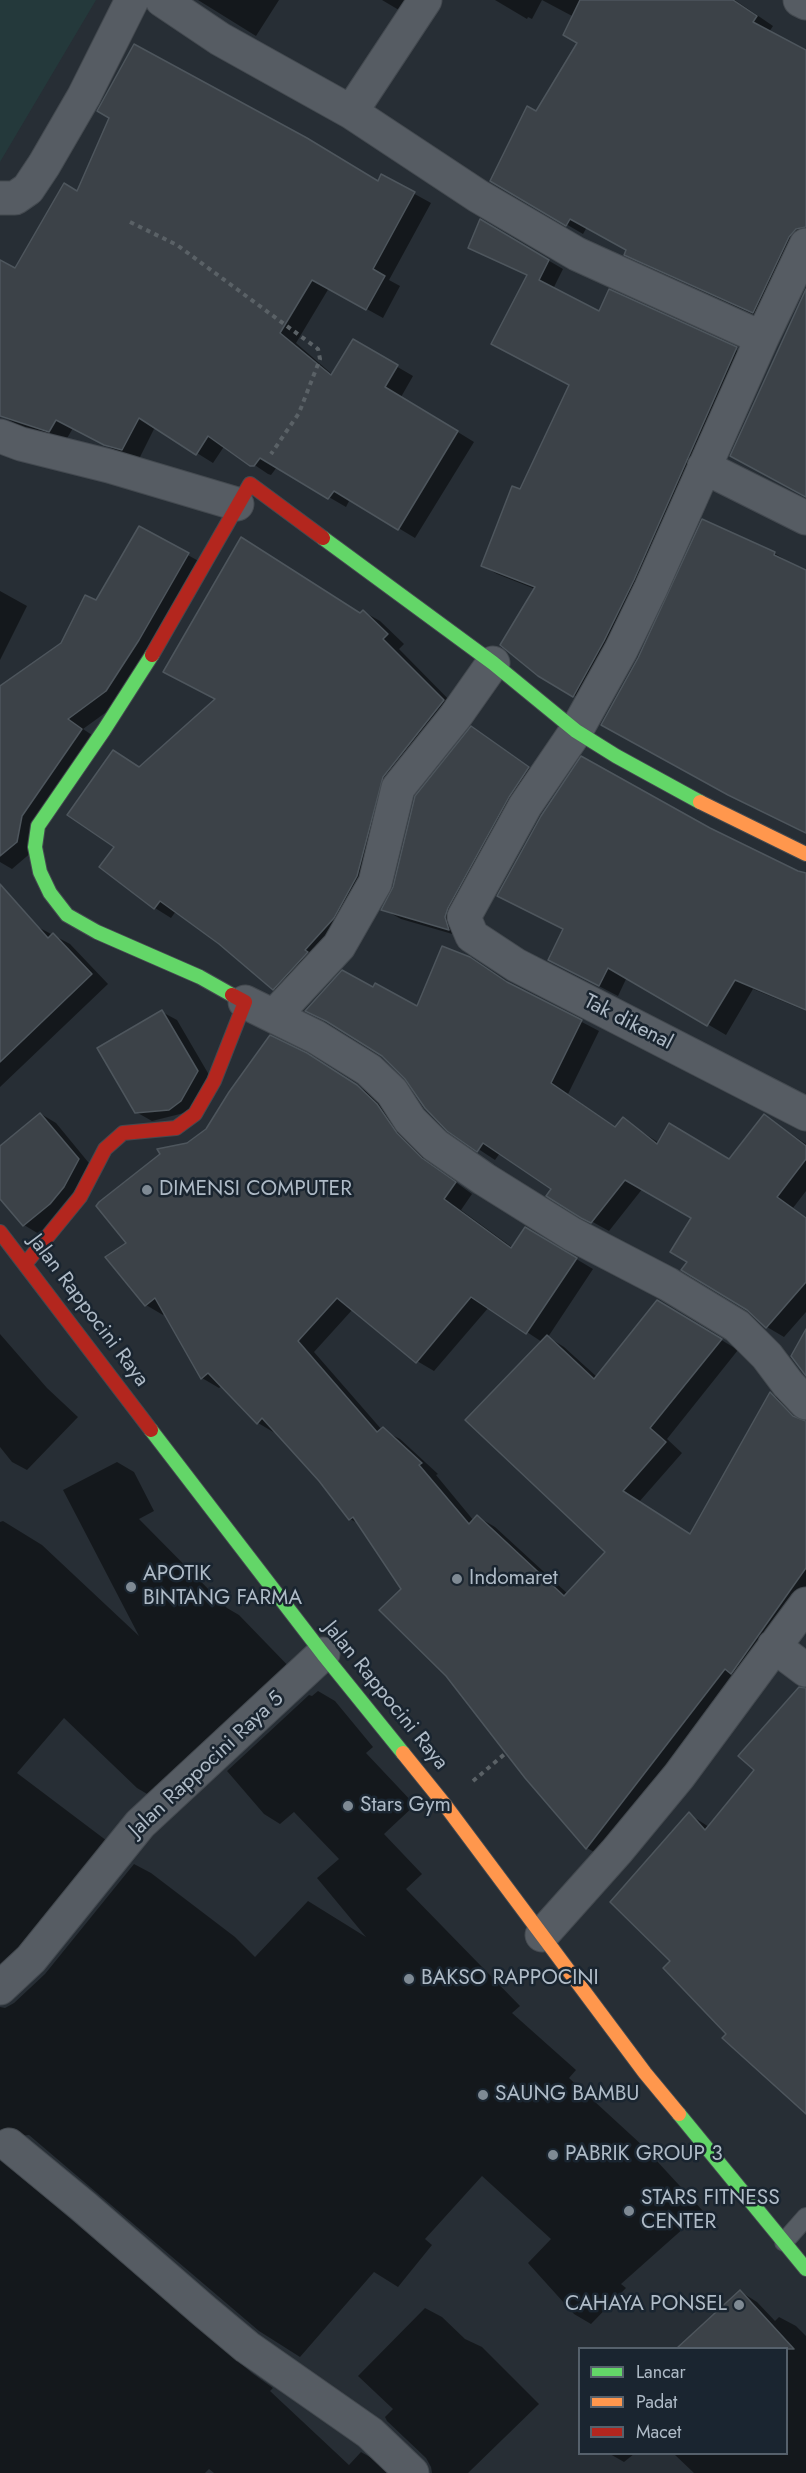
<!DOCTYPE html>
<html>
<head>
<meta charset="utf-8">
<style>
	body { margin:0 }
	#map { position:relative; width:806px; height:2473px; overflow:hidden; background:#272e35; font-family:Jost,sans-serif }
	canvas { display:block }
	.legend { position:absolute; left:578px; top:2347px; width:210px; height:108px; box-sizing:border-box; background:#1a2530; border:2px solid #56616c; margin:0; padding:8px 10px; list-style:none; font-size:18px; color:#afbbc7 }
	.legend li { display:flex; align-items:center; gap:12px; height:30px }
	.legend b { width:30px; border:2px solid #56616c }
</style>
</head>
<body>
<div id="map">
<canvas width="806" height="2473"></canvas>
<ul class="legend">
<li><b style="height:8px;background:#63d668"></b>Lancar</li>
<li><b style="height:8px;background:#ff974d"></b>Padat</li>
<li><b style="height:8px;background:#b3261e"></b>Macet</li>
</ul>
</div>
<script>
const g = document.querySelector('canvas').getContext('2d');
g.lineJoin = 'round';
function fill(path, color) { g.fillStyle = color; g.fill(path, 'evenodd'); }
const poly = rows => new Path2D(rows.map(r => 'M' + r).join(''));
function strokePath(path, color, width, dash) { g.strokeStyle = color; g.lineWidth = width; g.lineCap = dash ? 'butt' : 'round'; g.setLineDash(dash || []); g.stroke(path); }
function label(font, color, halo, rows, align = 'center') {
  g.font = font + ' Jost,sans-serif'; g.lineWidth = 5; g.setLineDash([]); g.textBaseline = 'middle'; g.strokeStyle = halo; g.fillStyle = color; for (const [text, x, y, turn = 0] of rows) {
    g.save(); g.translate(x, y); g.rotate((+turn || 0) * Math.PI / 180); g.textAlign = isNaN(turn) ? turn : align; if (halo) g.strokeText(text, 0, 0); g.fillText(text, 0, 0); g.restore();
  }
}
fill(poly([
	[0,0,96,0,0,162]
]), '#24393b');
fill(poly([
	[198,0,279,0,256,36],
	[382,0,418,0,409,16],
	[495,0,735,0,773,26,769,32,806,51,806,246,770,322,643,264,626,254,628,250,587,227,583,234,492,181,579,43,574,17,542,0,532,19,528,17,527,19],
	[382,176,431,203,389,280,400,286,383,318,329,288,296,343,333,375,353,341,413,376,401,397,474,442,415,538,350,499,346,507,277,467,271,475,268,474,225,445,213,463,155,427,139,459,122,454,73,428,66,440,22,427,0,415,0,284,15,270,77,193,379,182],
	[481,221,563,269,553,289,600,313,610,291,751,357,589,704,539,675,535,589,497,574,483,566,521,491,571,385,529,276],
	[139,528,204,564,123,700,83,729,98,739,33,851,12,869,0,862,0,688,63,644,97,602],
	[774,553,806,572,806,833,748,805,603,724],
	[0,591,27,606,0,660],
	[364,612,380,621,404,644,399,649,460,711,400,786,374,886,290,998,274,989,220,943,176,911,171,918,155,908,117,846,140,768],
	[472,728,546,779,466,938,401,919,383,909],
	[709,830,797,872,806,874,806,1011,753,989,726,1035,627,977,618,996,568,970],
	[36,926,70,944,108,984,0,1087,0,934],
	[488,969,517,988,599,1031,568,1094,616,1128,623,1119,659,1143,729,1161,765,1116,806,1144,806,1191,793,1208,806,1217,806,1312,784,1337,767,1327,748,1309,689,1262,693,1218,643,1188,609,1231,582,1216,553,1189,500,1153,495,1160,448,1129,373,989,417,1008],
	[162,1012,177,1020,212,1080,196,1110,152,1121,136,1112],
	[325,1065,375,1097,414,1145,439,1170,472,1194,461,1210,513,1248,526,1229,593,1269,548,1337,564,1347,597,1377,675,1312,738,1350,667,1439,682,1453,639,1502,691,1535,771,1394,788,1404,806,1422,806,1602,604,1858,587,1848,403,1590,361,1525,350,1519,320,1480,276,1431,275,1433,258,1423,222,1386,219,1388,202,1378,165,1313,163,1315,146,1305,128,1244,187,1145],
	[489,1307,542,1342,607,1552,568,1594,495,1527,478,1517,474,1521,436,1475,438,1474,400,1439,382,1430,314,1352,353,1309,417,1361,434,1371],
	[41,1114,56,1123,93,1168,39,1234,24,1225,0,1197,0,1148],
	[0,1334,47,1388,78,1417,27,1470,12,1462,0,1447],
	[117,1462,134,1472,154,1511,139,1519,227,1608,239,1615,298,1676,154,1798,137,1788,64,1718,17,1773,119,1850,0,1990,0,1522,3,1521,42,1545,139,1636,63,1490],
	[806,1689,806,2112,728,2033,673,1961,689,1814,709,1827,756,1770],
	[318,1691,335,1701,373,1747,366,1753,415,1805,384,1834,422,1874,406,1889,520,2006,512,2013,576,2070,569,2078,643,2146,703,2211,621,2284,626,2288,591,2324,574,2314,528,2263,551,2239,482,2176,425,2239,432,2245,398,2287,374,2272,300,2357,259,2331,29,2135,20,2136,8,2162,13,2170,252,2373,273,2388,270,2391,349,2465,361,2452,377,2461,390,2473,214,2473,209,2469,205,2473,0,2473,0,2007,5,2008,14,2003,45,1974,134,1864,151,1873,235,1937,255,1957,308,1901,366,1937,317,1878,339,1859,294,1812,280,1824,264,1814,227,1771,309,1695,312,1696],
	[741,2292,757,2302,775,2321,779,2317,796,2326,806,2336,806,2473,694,2473,674,2454,786,2454,786,2348,679,2348],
	[425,2308,442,2317,465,2339,482,2347,539,2404,468,2473,432,2473,431,2467,426,2458,387,2421,385,2417,393,2409,358,2376],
	[610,2454,634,2454,624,2462]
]), '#0007');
const building = poly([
	[580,0,733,0,757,16,753,22,806,50,806,227,796,229,789,237,753,313,624,255,626,250,570,219,566,226,490,181,527,106,536,111,577,43,563,35,580,0],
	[134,44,307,138,378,181,381,174,415,192,373,269,385,276,366,310,312,280,280,333,331,375,353,339,398,365,385,387,458,431,398,530,334,491,328,499,260,458,254,466,250,466,208,436,196,455,139,418,122,450,104,445,56,420,49,432,0,416,0,260,15,268,64,183,77,191,109,118,97,111,134,44],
	[480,219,549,260,539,280,599,311,609,289,737,347,634,580,604,641,573,697,538,676,500,645,535,587,481,566,512,486,520,489,569,385,491,344,527,275,468,248,480,219],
	[806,289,806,497,730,456,806,289],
	[702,519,775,552,774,555,806,570,806,833,728,795,601,725,638,658,702,519],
	[139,526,189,553,139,640,106,691,68,719,82,729,22,816,17,842,0,856,0,686,61,643,85,595,96,600,139,526],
	[241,537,360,613,363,610,388,634,383,639,444,700,383,777,357,876,334,918,305,950,308,952,273,990,219,944,160,901,154,909,99,867,114,847,67,815,113,750,139,767,215,699,163,672,241,537],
	[471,726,529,767,509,797,448,908,445,917,449,930,381,910,393,887,415,796,471,726],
	[581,756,710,828,798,871,806,873,806,1010,735,980,707,1026,608,968,599,986,548,960,563,929,497,896,541,816,581,756],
	[0,884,48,938,53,933,92,974,0,1062,0,884],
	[442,946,470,957,507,982,582,1020,551,1083,615,1127,623,1117,657,1144,669,1123,729,1159,764,1114,806,1146,806,1159,777,1197,806,1218,806,1282,766,1328,747,1310,681,1270,687,1262,670,1252,691,1218,625,1180,591,1223,581,1218,546,1196,551,1189,483,1143,477,1152,447,1131,425,1108,405,1079,382,1056,326,1021,305,1011,342,970,373,987,375,983,417,1006,442,946],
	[162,1010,198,1071,181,1101,169,1110,135,1113,97,1048,162,1010],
	[270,1035,307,1053,357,1085,377,1104,397,1133,422,1158,456,1182,444,1199,511,1248,525,1227,577,1258,526,1334,471,1297,416,1363,337,1298,298,1341,377,1432,383,1427,422,1463,419,1465,469,1524,477,1515,564,1596,605,1552,465,1420,547,1335,594,1379,657,1300,722,1339,650,1428,666,1442,623,1491,690,1534,770,1392,793,1416,806,1421,806,1568,731,1674,725,1669,586,1849,525,1778,446,1676,379,1610,401,1589,353,1517,349,1520,319,1481,262,1418,257,1424,208,1373,201,1379,155,1298,145,1306,105,1257,126,1243,96,1206,99,1202,160,1154,157,1149,187,1143,206,1129,229,1092,270,1035],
	[40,1113,79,1159,64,1187,50,1204,23,1226,0,1199,0,1146,40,1113],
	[806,1329,806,1376,791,1356,806,1329],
	[799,1687,806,1688,806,2114,722,2038,726,2034,663,1968,670,1961,610,1902,689,1812,705,1830,754,1770,738,1756,799,1687],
	[740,2290,794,2349,677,2348,740,2290]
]);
fill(building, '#3c4248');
strokePath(building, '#4e565d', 1.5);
const lane = poly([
	[784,2242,806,2217]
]);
const street = poly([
	[162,0,220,39,351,112,478,196,577,254,762,338],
	[800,0,806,3],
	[351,112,425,0],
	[0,198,15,198,28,189,44,165,84,96,132,0],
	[806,245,762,338,651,588,621,650,576,731,525,806,464,917,472,936,516,965,806,1114],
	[0,436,21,444,109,466,237,504],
	[704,467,806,518],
	[245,1002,316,1037,369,1070,392,1092,410,1120,435,1145,484,1179,572,1234,668,1284,737,1326,767,1356,788,1384,806,1403],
	[274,1016,339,946,375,883,398,788,455,717,493,663],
	[774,1646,806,1670],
	[542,1935,617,1851,679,1776,806,1604],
	[0,1988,31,1959,140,1824,323,1654],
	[9,2145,83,2206,204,2311,247,2347,370,2433,412,2473]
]);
const fast = poly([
	[323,538,493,663,576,731,616,756,700,802],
	[152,655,104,730,38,826,35,847,40,872,50,893,67,915,97,932,200,977,232,995],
	[151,1430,323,1654,403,1753],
	[679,2114,806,2269]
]);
const slow = poly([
	[700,802,806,854],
	[403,1753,445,1805,645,2073,679,2114]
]);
const jam = poly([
	[152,655,250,484,323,538],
	[0,1232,151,1430],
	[26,1263,80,1197,105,1149,123,1133,176,1128,195,1114,214,1081,245,1002,232,995]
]);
strokePath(lane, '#444a50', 20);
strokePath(street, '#444a50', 35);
strokePath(fast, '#444a50', 16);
strokePath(slow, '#444a50', 16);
strokePath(jam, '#444a50', 16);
strokePath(poly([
	[130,222,177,245,318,349,320,359,299,413,271,454],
	[473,1781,507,1752]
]), '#5a6166', 4, [4.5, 4.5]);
strokePath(lane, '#565c63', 18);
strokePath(street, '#565c63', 33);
strokePath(fast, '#63d668', 14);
strokePath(slow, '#ff974d', 14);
strokePath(jam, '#b3261e', 14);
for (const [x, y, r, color] of [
	[147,1190,6,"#7f8a94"],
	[457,1579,6,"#7f8a94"],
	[131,1587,6,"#7f8a94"],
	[348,1806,6,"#7f8a94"],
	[409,1979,6,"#7f8a94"],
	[483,2095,6,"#7f8a94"],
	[553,2155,6,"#7f8a94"],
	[629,2211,6,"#7f8a94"],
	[739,2305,6,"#7f8a94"]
]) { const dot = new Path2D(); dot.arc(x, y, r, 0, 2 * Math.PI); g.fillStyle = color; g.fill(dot); strokePath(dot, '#1a2530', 2); }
label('21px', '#afbbc7', '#1a2530', [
	["Tak dikenal",628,1023,27],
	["Jalan Rappocini Raya",88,1311,53],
	["Jalan Rappocini Raya",385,1696,51],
	["Jalan Rappocini Raya 5",207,1765,-43]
]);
label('21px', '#afbbc7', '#1a2530', [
	["DIMENSI COMPUTER",159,1190],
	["APOTIK",143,1575],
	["BINTANG FARMA",143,1599],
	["Indomaret",469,1579],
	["Stars Gym",360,1806],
	["BAKSO RAPPOCINI",421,1979],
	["SAUNG BAMBU",495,2095],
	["PABRIK GROUP 3",565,2155],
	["STARS FITNESS",641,2199],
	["CENTER",641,2223],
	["CAHAYA PONSEL",727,2305,"right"]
], 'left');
</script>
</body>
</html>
